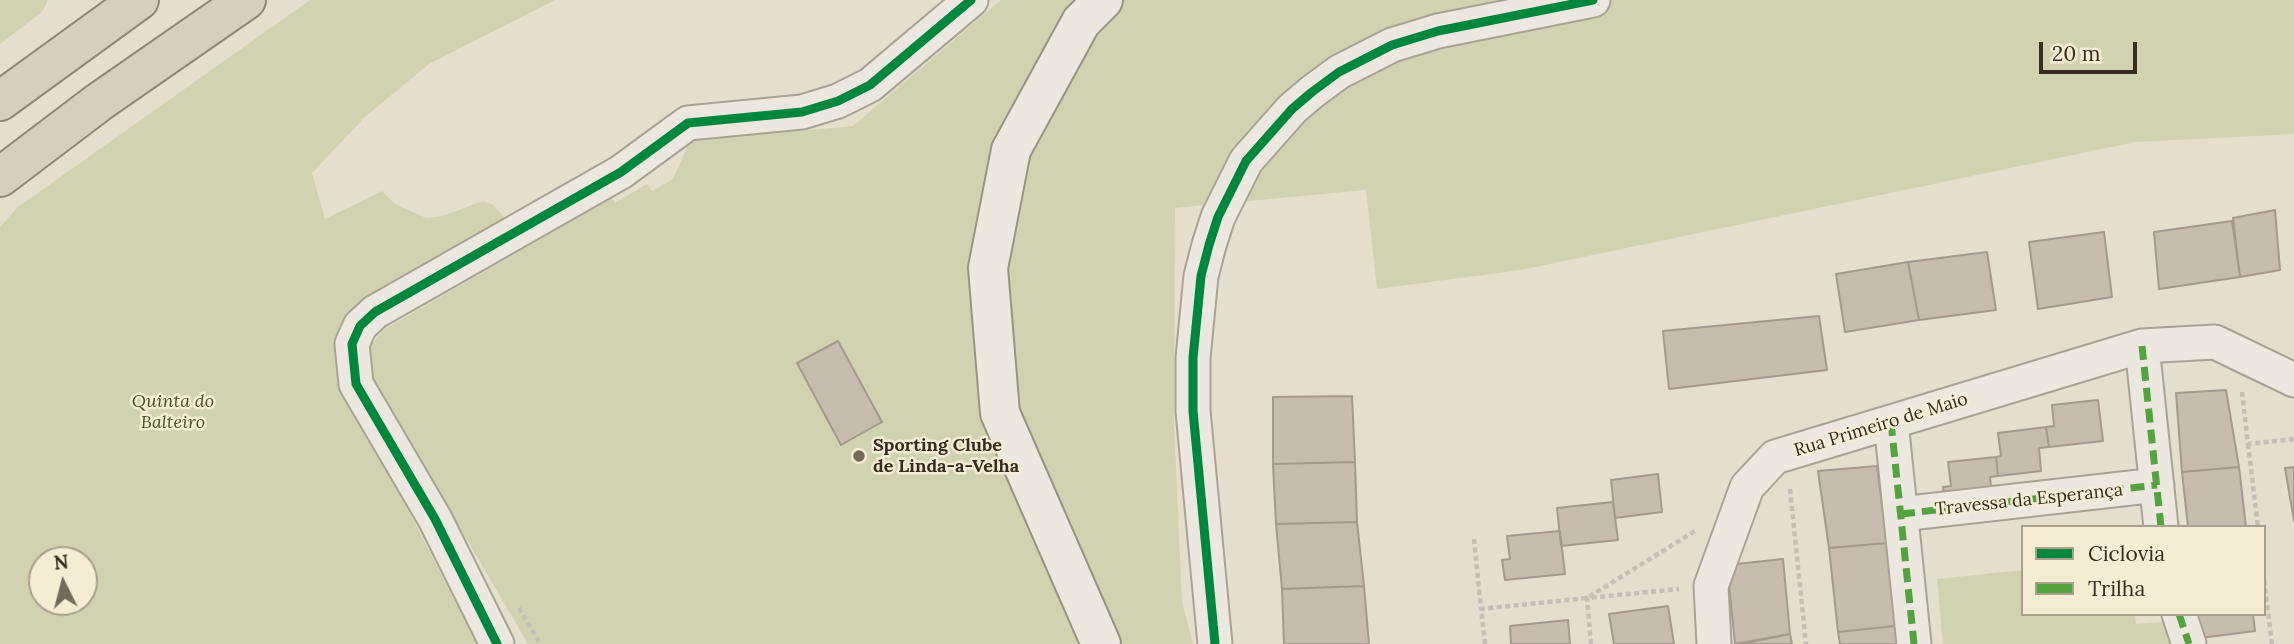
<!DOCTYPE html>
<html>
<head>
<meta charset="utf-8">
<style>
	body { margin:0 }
	#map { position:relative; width:2294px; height:644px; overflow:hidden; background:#e4decd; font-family:Lora,serif }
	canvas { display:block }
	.legend { position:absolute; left:2021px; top:525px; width:245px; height:91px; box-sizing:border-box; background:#f4edd4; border:2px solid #a8a08c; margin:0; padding:9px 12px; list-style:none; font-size:21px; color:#372c1f }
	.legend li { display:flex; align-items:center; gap:14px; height:35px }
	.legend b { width:35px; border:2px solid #a8a08c }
	.north { position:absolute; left:28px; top:546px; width:70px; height:70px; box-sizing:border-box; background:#f4edd4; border:2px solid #a8a08c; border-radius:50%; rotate:354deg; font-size:19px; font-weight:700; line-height:28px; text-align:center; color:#372c1f }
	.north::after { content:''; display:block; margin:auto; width:24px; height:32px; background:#746a5c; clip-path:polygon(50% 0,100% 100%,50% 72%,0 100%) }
	.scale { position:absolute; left:2039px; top:42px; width:98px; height:32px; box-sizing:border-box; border:4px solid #372c1f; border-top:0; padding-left:9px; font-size:21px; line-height:24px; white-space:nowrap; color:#372c1f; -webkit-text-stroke:5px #f4edd4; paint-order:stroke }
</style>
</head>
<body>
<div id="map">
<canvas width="2294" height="644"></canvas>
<ul class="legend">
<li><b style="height:9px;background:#00873e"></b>Ciclovia</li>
<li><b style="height:9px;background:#53a441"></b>Trilha</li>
</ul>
<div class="north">N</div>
<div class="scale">20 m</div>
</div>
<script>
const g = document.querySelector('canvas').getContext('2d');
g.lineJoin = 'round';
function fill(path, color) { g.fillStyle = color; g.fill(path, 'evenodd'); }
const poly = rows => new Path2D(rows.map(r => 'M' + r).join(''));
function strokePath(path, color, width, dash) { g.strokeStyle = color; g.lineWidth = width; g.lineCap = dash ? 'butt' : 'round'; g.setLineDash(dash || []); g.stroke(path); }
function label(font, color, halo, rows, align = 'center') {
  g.font = font + ' Lora,serif'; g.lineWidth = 5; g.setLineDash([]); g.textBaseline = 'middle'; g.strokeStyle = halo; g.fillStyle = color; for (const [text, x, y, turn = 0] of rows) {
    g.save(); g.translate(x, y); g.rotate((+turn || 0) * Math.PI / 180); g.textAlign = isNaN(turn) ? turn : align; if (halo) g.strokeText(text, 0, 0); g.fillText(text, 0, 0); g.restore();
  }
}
fill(poly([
	[0,0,48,0,42,12,0,44],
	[310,0,555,0,429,64,365,117,312,173,325,219,382,191,395,204,426,218,442,216,483,201,492,204,504,217,502,227,366,300,344,384,477,644,0,644,0,227,18,207],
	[42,560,84,560,84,602,42,602],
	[1001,0,2294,0,2294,134,2135,142,1521,270,1377,289,1366,190,1175,208,1174,426,1182,602,1193,644,528,644,373,379,367,349,385,329,612,198,615,203,647,184,652,191,673,179,688,145,708,128,767,134,853,126],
	[2023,570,2023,614,2135,614,2136,624,2161,622,2187,644,1943,644,1937,579]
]), '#d1d3b0');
const building = poly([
	[2275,210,2280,270,2240,277,2233,218,2275,210],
	[2232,221,2240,277,2159,289,2154,232,2232,221],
	[2104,232,2112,297,2038,309,2029,242,2104,232],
	[1987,252,1996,310,1919,320,1908,262,1987,252],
	[1908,262,1919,320,1845,332,1836,274,1908,262],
	[1819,316,1827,370,1669,389,1663,331,1819,316],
	[838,341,882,422,841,445,797,363,838,341],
	[2226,390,2239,467,2182,472,2176,393,2226,390],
	[1352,396,1355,462,1273,464,1273,397,1352,396],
	[2098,400,2103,441,2049,447,2046,427,2054,426,2052,405,2098,400],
	[2046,427,2049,447,2039,448,2041,471,1998,476,1996,457,2001,456,1998,433,2046,427],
	[1996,457,1998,476,1990,477,1992,496,1945,501,1943,487,1951,486,1948,462,1996,457],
	[1355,462,1357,522,1276,524,1273,464,1355,462],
	[1877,466,1887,543,1829,548,1818,471,1877,466],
	[2239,467,2246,527,2188,527,2182,472,2239,467],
	[2294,467,2294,521,2285,468,2294,467],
	[1658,474,1662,512,1615,518,1611,480,1658,474],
	[1613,502,1618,540,1561,546,1557,508,1613,502],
	[1357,522,1364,586,1282,589,1276,524,1357,522],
	[1560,531,1565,574,1505,580,1502,560,1510,559,1507,536,1560,531],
	[1887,543,1895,626,1838,632,1829,548,1887,543],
	[1783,559,1790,634,1735,644,1727,565,1783,559],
	[1364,586,1369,644,1284,644,1282,589,1364,586],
	[1668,606,1674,644,1614,644,1609,614,1668,606],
	[2197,614,2253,614,2255,631,2200,638,2197,614],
	[1568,620,1570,644,1511,644,1510,626,1568,620],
	[1895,626,1898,644,1840,644,1838,632,1895,626],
	[1790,634,1792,644,1741,644,1790,634]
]);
fill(building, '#c7bdae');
strokePath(building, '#a49a8d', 2);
const street = poly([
	[2142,346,2161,527],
	[1891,422,1914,644],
	[1901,514,2157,485],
	[2179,614,2189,644],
	[497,644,435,519,356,384,352,344,360,326,375,312,621,172,688,123,802,112,838,101,870,85,971,0],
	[1215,644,1193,411,1193,358,1201,276,1209,245,1218,217,1246,161,1292,109,1312,92,1339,72,1392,45,1438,31,1593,0],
	[1714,644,1711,586,1747,487,1775,457,2142,346,2215,342,2294,380]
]);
const secondary = poly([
	[1101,644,1000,413,988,268,1011,150,1081,22,1103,0]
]);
const highway = poly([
	[0,101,139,0],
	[0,177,99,102,246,0]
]);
strokePath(street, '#a9a396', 37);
strokePath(secondary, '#999386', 42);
strokePath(highway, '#8f887d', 42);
strokePath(poly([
	[2242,392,2248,444,2294,439],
	[2248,444,2258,527],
	[1790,489,1806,644],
	[1474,539,1481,609],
	[2264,580,2272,644],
	[519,608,540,644],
	[1485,644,1481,609,1587,598,1695,531],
	[1591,644,1587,598,1679,589]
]), '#c5bfb5', 4.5, [5, 3.5]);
strokePath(street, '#ece8df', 33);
strokePath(secondary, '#ece8df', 38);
strokePath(highway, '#d7cfbe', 38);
strokePath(poly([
	[2142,346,2161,527],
	[1891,422,1914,644],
	[1901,514,2157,485],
	[2179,614,2189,644]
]), '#53a441', 7, [14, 7]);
strokePath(poly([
	[497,644,435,519,356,384,352,344,360,326,375,312,621,172,688,123,802,112,838,101,870,85,971,0],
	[1215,644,1193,411,1193,358,1201,276,1209,245,1218,217,1246,161,1292,109,1312,92,1339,72,1392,45,1438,31,1593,0]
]), '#00873e', 9);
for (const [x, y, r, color] of [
	[859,456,7,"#746a5c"]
]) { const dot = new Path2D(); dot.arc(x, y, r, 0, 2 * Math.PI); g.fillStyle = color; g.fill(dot); strokePath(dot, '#f4edd4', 2.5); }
label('italic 18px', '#455326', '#f4edd4', [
	["Quinta do",173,402],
	["Balteiro",173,423]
]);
label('18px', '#372c1f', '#f4edd4', [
	["Rua Primeiro de Maio",1881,425,-17],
	["Travessa da Esperança",2029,500,-6]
]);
label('bold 18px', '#372c1f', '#f4edd4', [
	["Sporting Clube",873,446],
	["de Linda-a-Velha",873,467]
], 'left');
</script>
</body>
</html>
